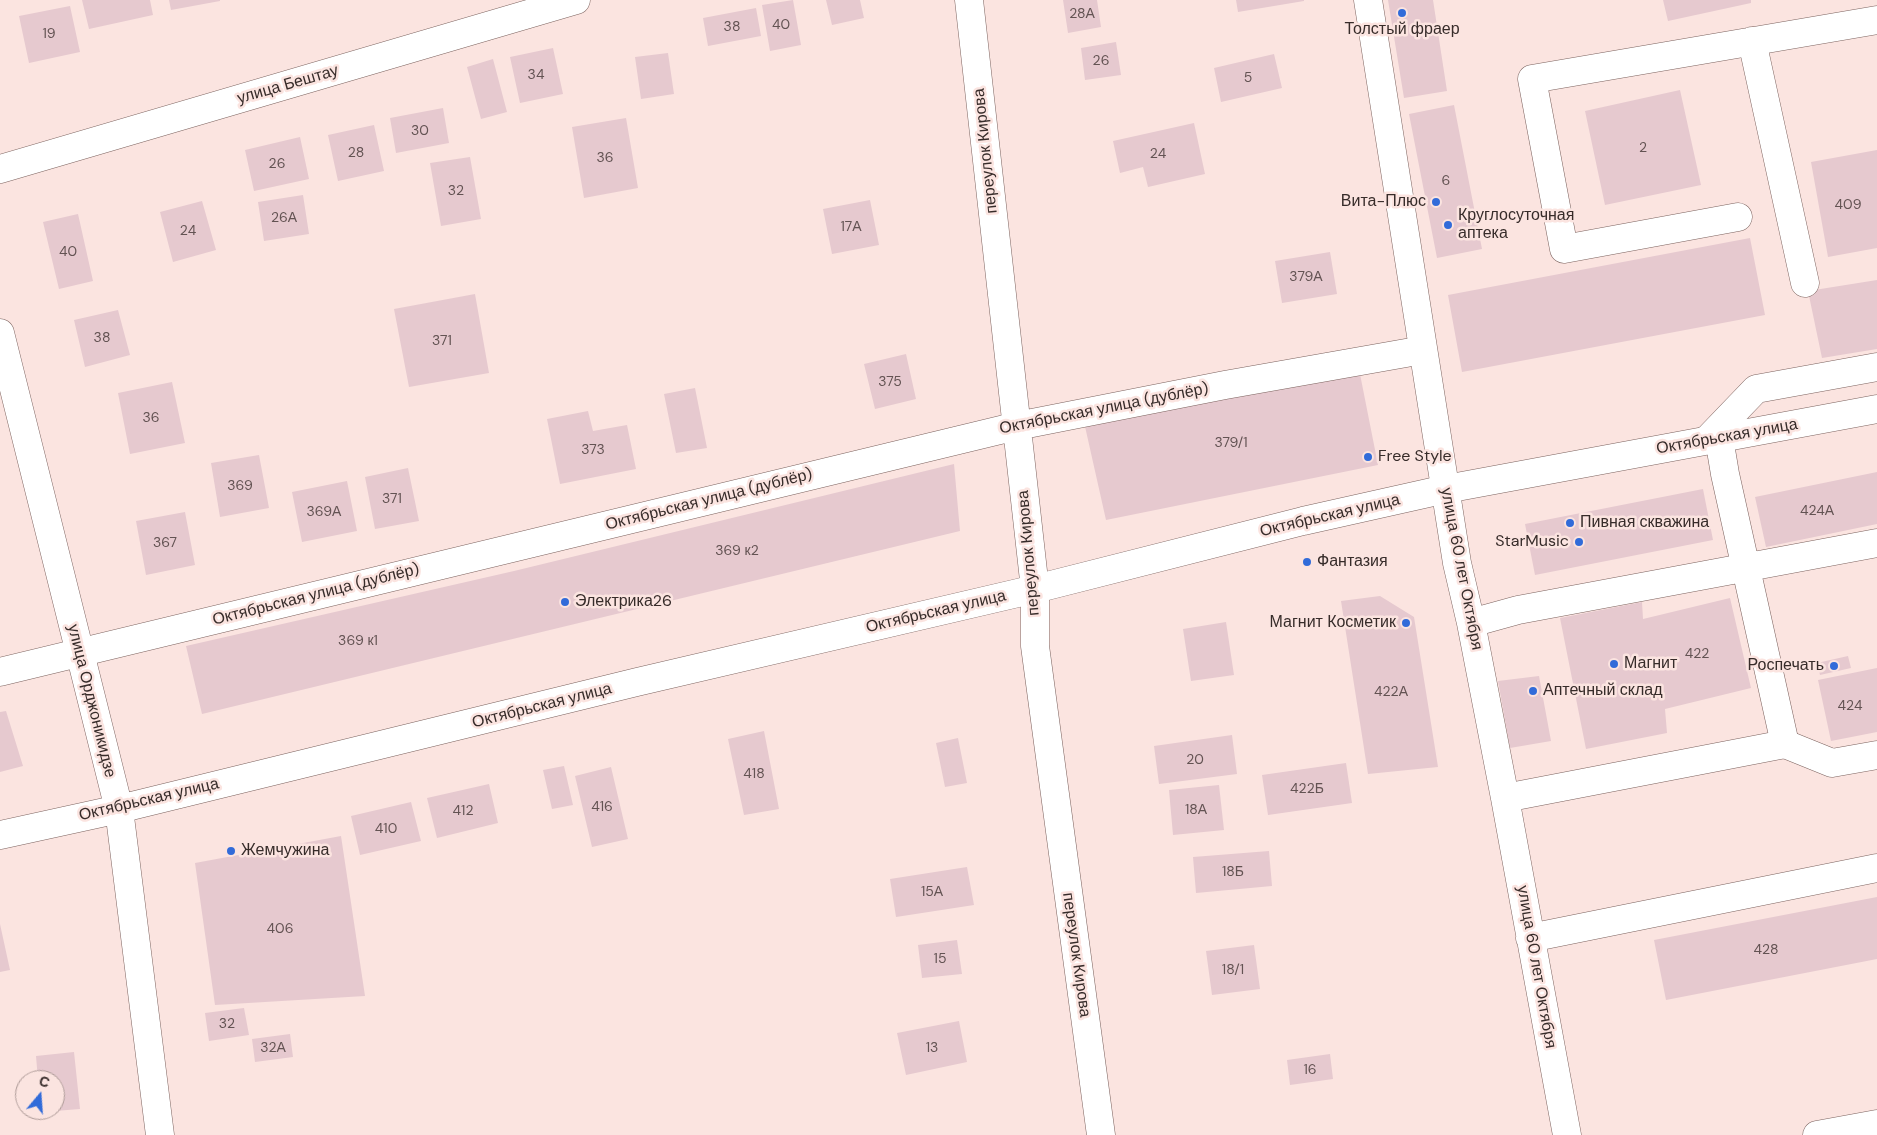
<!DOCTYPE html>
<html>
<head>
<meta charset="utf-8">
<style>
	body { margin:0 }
	#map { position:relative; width:1877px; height:1135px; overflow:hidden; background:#fbe4e0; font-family:"DM Sans",sans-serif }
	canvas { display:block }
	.north { position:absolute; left:15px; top:1070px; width:50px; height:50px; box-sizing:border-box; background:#fbe4e0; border:1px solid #ad9a97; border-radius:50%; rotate:18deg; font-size:14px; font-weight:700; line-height:20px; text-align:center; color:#372c2a }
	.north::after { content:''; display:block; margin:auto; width:18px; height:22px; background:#316bd9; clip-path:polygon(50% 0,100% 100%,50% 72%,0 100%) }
</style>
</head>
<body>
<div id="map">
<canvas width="1877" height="1135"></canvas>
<div class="north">С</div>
</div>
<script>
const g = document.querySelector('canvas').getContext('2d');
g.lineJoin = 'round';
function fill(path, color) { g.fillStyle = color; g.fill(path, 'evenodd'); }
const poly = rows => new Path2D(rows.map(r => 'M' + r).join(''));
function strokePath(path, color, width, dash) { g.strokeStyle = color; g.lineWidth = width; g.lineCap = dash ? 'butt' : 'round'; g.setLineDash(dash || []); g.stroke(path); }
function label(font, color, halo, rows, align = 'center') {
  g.font = font + ' "DM Sans",sans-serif'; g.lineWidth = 5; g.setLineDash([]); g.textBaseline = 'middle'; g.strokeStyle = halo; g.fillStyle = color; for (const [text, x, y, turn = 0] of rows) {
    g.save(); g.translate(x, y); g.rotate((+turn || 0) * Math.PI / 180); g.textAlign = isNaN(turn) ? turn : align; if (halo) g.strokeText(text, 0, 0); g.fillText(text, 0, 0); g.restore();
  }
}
fill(poly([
	[82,0,150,0,153,15,89,29],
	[169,0,220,0,220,1,171,10],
	[793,0,801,45,770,51,762,5],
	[826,0,860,0,864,18,832,25],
	[1063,0,1097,0,1101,27,1068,33],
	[1236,0,1304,0,1304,1,1238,12],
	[1388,0,1433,0,1447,91,1404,98],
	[1663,0,1751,0,1751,3,1668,21],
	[70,6,80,52,29,63,19,16],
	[756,8,761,36,708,46,703,18],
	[1116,42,1121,75,1085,80,1081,48],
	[553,48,563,94,520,103,510,57],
	[668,53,674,94,641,99,635,57],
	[1274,54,1282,88,1221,102,1214,68],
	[493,59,507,112,481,119,467,67],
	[1680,90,1701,185,1605,205,1585,111],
	[1454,105,1482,249,1437,258,1409,114],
	[443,108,449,143,396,153,390,118],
	[626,118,638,188,584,198,572,127],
	[1194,123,1205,174,1148,187,1143,167,1120,173,1113,141],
	[374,125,384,171,338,181,328,135],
	[300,137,309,179,254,191,245,150],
	[1877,150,1877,248,1828,257,1811,162],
	[470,157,481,219,441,226,430,163],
	[303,195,309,234,264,241,258,202],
	[870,200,879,245,832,254,823,209],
	[202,201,216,250,173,262,160,212],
	[78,214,93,281,59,289,43,222],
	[1750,238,1765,315,1462,372,1448,295],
	[1330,252,1337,294,1282,303,1275,261],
	[1877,280,1877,349,1822,358,1808,291],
	[475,294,489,373,409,387,394,309],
	[118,310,130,355,85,367,74,320],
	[906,354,916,399,875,409,864,364],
	[1360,374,1378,465,1106,520,1084,422],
	[172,382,185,443,130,454,118,393],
	[695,388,707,448,676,453,664,394],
	[588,411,593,431,627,425,636,469,560,484,547,419],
	[259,455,269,508,220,517,211,463],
	[954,464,960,531,202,714,186,646,514,571],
	[408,468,419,521,375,529,365,477],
	[1877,472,1877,524,1766,547,1755,497],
	[347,481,357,531,302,542,292,492],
	[1703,489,1713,540,1535,575,1525,524],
	[185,512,195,565,146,575,136,521],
	[1380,596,1414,617,1438,767,1368,774,1341,601],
	[1730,598,1751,688,1665,709,1667,733,1586,749,1560,618,1642,602,1643,619],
	[1226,622,1234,675,1191,681,1183,629],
	[1848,656,1851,668,1820,675,1817,663],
	[1877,668,1877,732,1831,741,1818,680],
	[1539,676,1551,741,1510,748,1498,681],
	[6,711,23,766,0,772,0,712],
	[764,731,779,809,744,815,728,739],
	[1232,735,1237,774,1159,784,1154,746],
	[958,738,967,783,945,787,936,743],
	[1346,763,1352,803,1268,815,1262,775],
	[564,766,573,805,552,809,543,770],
	[611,767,628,839,592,847,575,776],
	[489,784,498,823,437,838,427,798],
	[1219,785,1224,830,1173,835,1169,790],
	[411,802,421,841,360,855,351,816],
	[341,836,365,996,215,1005,195,863],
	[1269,851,1272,886,1196,893,1193,857],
	[967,867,974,905,896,917,890,879],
	[1877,897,1877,959,1666,1000,1654,940],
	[0,924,10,970,0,972],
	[957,940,962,974,922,978,918,945],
	[1254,945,1260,989,1212,995,1206,951],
	[244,1008,249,1035,209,1041,205,1013],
	[959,1021,967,1062,906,1075,897,1033],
	[290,1034,293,1057,255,1062,252,1039],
	[74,1052,80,1109,55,1111,55,1080,38,1080,36,1056],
	[1330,1054,1333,1079,1290,1085,1287,1060],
	[42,1110,54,1110,54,1111,42,1112]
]), '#e6c9cf');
const minor = poly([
	[969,0,1035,589,1035,646,1101,1135],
	[1368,0,1457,563,1471,623,1505,798,1567,1135],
	[1752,41,1805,283],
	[0,169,576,0],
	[1738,217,1564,249,1532,79,1877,20],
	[1707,440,1756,389,1877,367],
	[1471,623,1518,610,1877,543],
	[0,672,1017,426,1225,385,1423,350],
	[1785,744,1832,763,1877,755],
	[1505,798,1785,744,1725,474,1719,438],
	[119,809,160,1135],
	[1530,938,1877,868],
	[1817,1135,1877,1124]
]);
const major = poly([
	[0,333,119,809],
	[0,835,119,809,637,682,1035,589,1303,521,1446,489,1877,409]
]);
strokePath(minor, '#7c635f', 29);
strokePath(major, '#7c635f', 29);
strokePath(minor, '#fff', 28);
strokePath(major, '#fff', 28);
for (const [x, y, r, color] of [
	[1402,13,5,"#316bd9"],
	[1436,202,5,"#316bd9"],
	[1448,225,5,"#316bd9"],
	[1368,457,5,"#316bd9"],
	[1570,523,5,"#316bd9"],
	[1579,542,5,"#316bd9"],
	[1307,562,5,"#316bd9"],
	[565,602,5,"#316bd9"],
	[1406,623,5,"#316bd9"],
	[1614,664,5,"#316bd9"],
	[1834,666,5,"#316bd9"],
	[1533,691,5,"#316bd9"],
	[231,851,5,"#316bd9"]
]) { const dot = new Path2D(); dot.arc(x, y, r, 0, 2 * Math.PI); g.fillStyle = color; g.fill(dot); strokePath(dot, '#fbe4e0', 2); }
label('14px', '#635353', null, [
	["28А",1082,14],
	["40",781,25],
	["38",732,27],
	["19",49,34],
	["26",1101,61],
	["34",536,75],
	["5",1248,78],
	["30",420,131],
	["2",1643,148],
	["28",356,153],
	["24",1158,154],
	["36",605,158],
	["26",277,164],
	["6",1446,181],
	["32",456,191],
	["409",1848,205],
	["26А",284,218],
	["17А",851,227],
	["24",188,231],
	["40",68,252],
	["379А",1306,277],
	["38",102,338],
	["371",442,341],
	["375",890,382],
	["36",151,418],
	["379/1",1231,443],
	["373",593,450],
	["369",240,486],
	["371",392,499],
	["424А",1817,511],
	["369А",324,512],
	["367",165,543],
	["369 к2",737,551],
	["369 к1",358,641],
	["422",1697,654],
	["422А",1391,692],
	["424",1850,706],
	["20",1195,760],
	["418",754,774],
	["422Б",1307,789],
	["416",602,807],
	["18А",1196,810],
	["412",463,811],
	["410",386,829],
	["18Б",1233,872],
	["15А",932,892],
	["406",280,929],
	["428",1766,950],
	["15",940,959],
	["18/1",1233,970],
	["32",227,1024],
	["32А",273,1048],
	["13",932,1048],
	["16",1310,1070]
]);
label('16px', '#372c2a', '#fbe4e0', [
	["Толстый фраер",1402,30,"center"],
	["Вита-Плюс",1426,202,"right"],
	["Круглосуточная",1458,216],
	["аптека",1458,234],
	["Free Style",1378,457],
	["Пивная скважина",1580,523],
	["StarMusic",1569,542,"right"],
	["Фантазия",1317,562],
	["Электрика26",575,602],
	["Магнит Косметик",1396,623,"right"],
	["Магнит",1624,664],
	["Роспечать",1824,666,"right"],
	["Аптечный склад",1543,691],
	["Жемчужина",241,851]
], 'left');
label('16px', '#372c2a', '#fbe4e0', [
	["улица Бештау",288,85,-16],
	["переулок Кирова",986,151,-96],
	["Октябрьская улица (дублёр)",1104,409,-11],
	["Октябрьская улица",1727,437,-10],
	["Октябрьская улица (дублёр)",709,500,-14],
	["Октябрьская улица",1330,516,-13],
	["переулок Кирова",1029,553,-95],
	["улица 60 лет Октября",1461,569,79],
	["Октябрьская улица (дублёр)",316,595,-14],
	["Октябрьская улица",936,612,-13],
	["улица Орджоникидзе",91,701,76],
	["Октябрьская улица",542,706,-14],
	["Октябрьская улица",149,800,-13],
	["переулок Кирова",1076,955,82],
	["улица 60 лет Октября",1536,967,80]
]);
</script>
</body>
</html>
